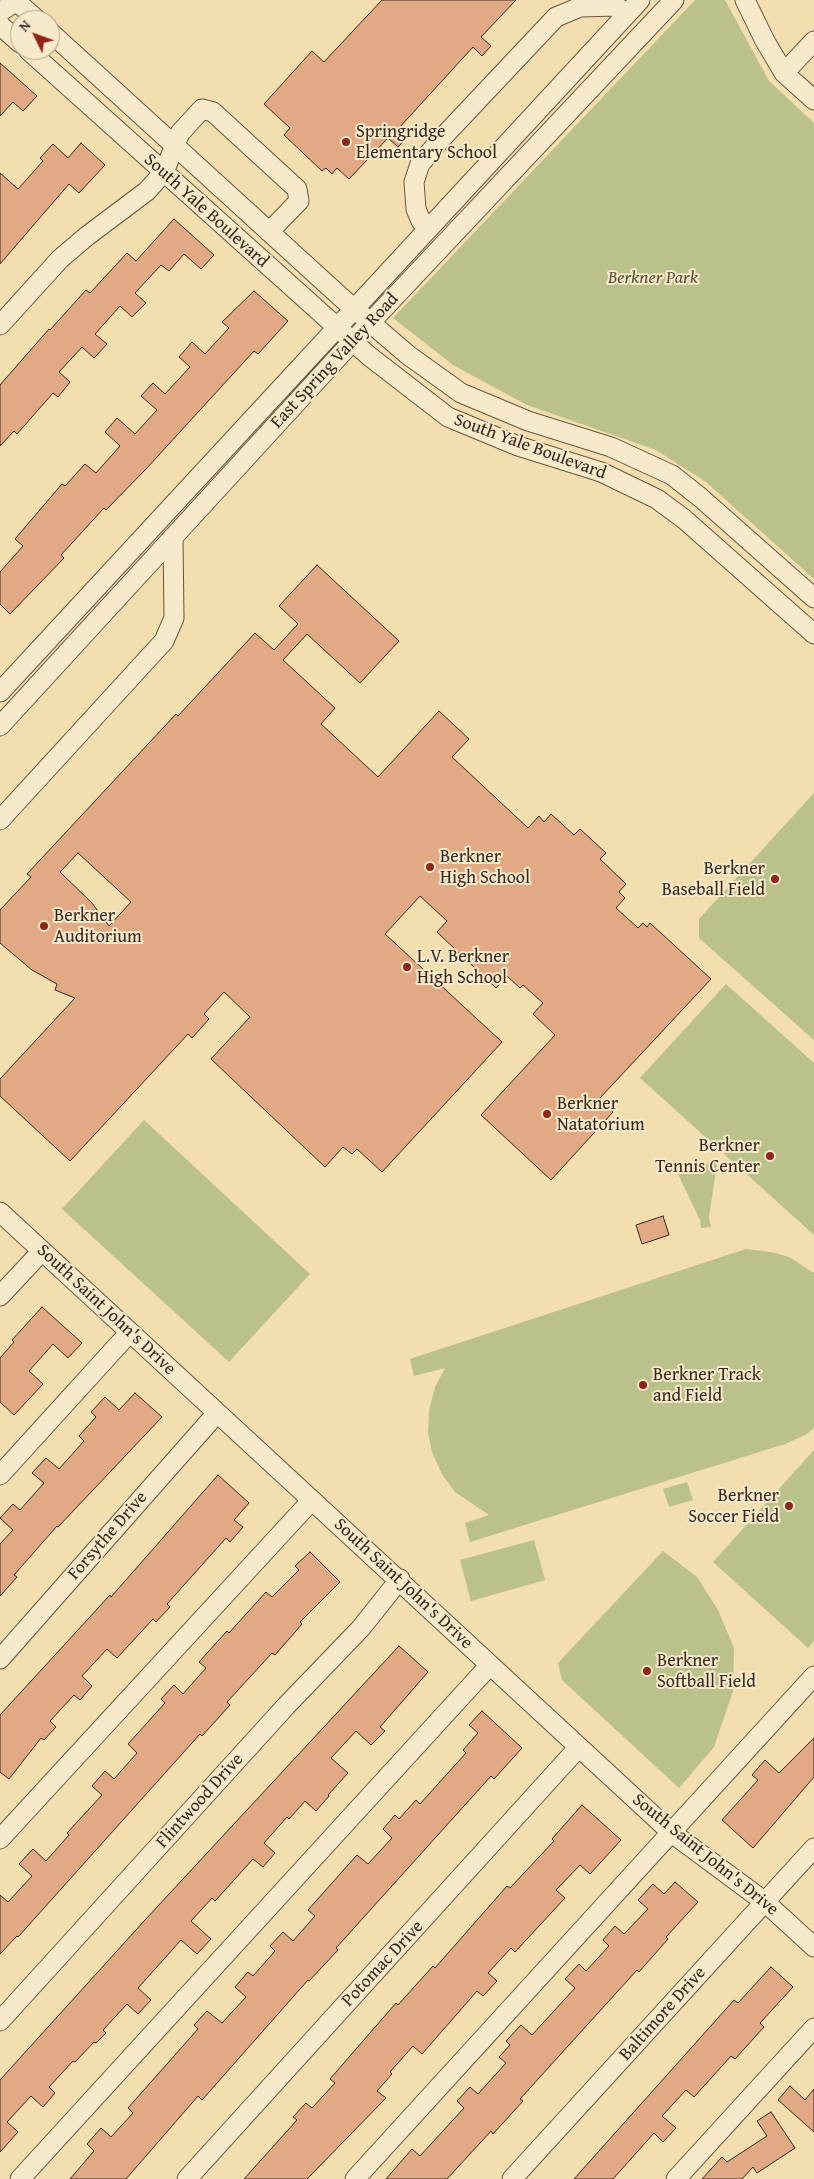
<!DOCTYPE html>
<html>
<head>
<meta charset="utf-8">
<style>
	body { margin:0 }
	#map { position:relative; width:814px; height:2179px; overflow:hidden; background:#f2deae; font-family:"Gentium Book Plus",serif }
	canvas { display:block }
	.north { position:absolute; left:10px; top:10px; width:50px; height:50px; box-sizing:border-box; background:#f7eaca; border:1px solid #aa9c86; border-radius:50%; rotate:312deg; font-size:14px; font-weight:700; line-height:20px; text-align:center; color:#37271f }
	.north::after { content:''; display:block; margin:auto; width:18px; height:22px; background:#8f2418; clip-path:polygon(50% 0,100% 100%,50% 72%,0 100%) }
</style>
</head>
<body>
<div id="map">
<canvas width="814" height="2179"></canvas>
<div class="north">N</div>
</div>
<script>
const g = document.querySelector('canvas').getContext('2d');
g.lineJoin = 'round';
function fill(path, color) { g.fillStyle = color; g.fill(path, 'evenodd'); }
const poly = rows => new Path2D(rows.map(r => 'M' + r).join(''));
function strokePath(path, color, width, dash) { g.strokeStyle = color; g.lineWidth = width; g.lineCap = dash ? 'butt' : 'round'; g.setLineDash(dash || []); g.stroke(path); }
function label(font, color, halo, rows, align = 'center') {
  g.font = font + ' "Gentium Book Plus",serif'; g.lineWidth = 4; g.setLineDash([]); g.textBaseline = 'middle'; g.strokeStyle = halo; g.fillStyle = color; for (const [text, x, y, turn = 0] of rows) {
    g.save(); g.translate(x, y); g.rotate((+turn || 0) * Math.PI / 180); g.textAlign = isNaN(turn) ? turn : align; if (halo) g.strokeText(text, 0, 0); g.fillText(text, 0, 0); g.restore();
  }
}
fill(poly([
	[695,0,725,0,769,81,814,123,814,579,706,482,656,450,527,405,453,365,393,318],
	[814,793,814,1040,699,938,699,919],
	[726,984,814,1063,814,1235,640,1078],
	[144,1120,310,1274,229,1362,62,1209],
	[717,1163,709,1217,711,1227,701,1228,700,1220,676,1170,690,1164],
	[746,1249,771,1252,789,1257,814,1273,814,1428,807,1434,785,1444,470,1542,465,1523,489,1515,455,1492,442,1474,432,1452,428,1433,429,1411,435,1387,445,1368,414,1376,410,1359],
	[814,1450,814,1641,808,1648,713,1562],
	[687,1482,693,1500,669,1507,663,1489],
	[534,1540,545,1580,471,1601,460,1560],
	[663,1551,697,1577,718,1610,734,1648,733,1691,714,1747,679,1788,562,1680,558,1663]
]), '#bac18a');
const building = poly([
	[382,0,516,0,481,37,491,46,482,56,473,47,398,129,407,137,398,147,388,138,349,179,337,168,332,174,326,168,322,171,284,135,290,128,264,104,312,51,324,62,382,0],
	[0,63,37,96,23,111,13,102,0,116,0,63],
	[81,143,105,165,79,193,69,184,0,264,0,173,18,189,43,161,40,158,53,144,68,158,81,143],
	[174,219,214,255,201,269,184,254,169,271,161,265,135,293,146,303,132,317,120,306,95,334,107,344,94,358,82,347,59,372,70,382,58,397,53,393,17,434,14,431,0,446,0,385,49,329,50,330,86,290,90,293,127,253,136,261,174,219],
	[254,291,288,321,258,354,254,351,146,469,106,510,104,508,61,555,64,558,10,614,0,604,0,572,23,546,15,539,62,484,65,486,85,464,96,473,120,446,105,432,117,418,135,434,157,410,141,396,153,383,165,394,190,367,179,357,192,342,205,354,229,328,222,322,254,291],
	[317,565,399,641,360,683,307,634,283,660,335,708,321,724,378,777,439,711,469,739,452,757,528,828,539,816,544,822,551,814,574,835,580,829,606,853,600,859,626,884,619,892,625,898,616,908,638,928,643,923,647,927,650,923,711,979,599,1099,613,1112,551,1180,481,1115,555,1035,533,1014,543,1003,523,985,520,988,507,976,496,988,437,932,447,921,420,896,385,934,502,1042,382,1172,357,1149,352,1154,343,1147,325,1167,211,1059,250,1017,224,992,204,1014,209,1019,192,1038,188,1034,70,1161,0,1096,0,1079,75,998,55,990,57,984,32,970,0,943,0,910,31,877,27,874,176,714,178,716,255,633,274,650,298,624,279,606,317,565],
	[78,853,131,902,109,926,92,903,60,872,78,853],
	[663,1216,669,1235,642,1244,636,1225,663,1216],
	[42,1307,82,1343,68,1358,53,1344,29,1371,43,1384,14,1415,0,1402,0,1358,14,1342,12,1340,42,1307],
	[135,1393,162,1417,58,1527,57,1526,14,1575,17,1577,0,1596,0,1544,13,1530,0,1518,13,1504,20,1510,44,1483,32,1473,46,1458,59,1469,84,1441,79,1436,96,1417,91,1412,105,1397,119,1410,135,1393],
	[218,1475,249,1503,234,1520,243,1527,230,1542,226,1538,167,1604,170,1607,156,1622,153,1619,117,1658,107,1649,82,1676,92,1686,80,1700,74,1695,50,1721,56,1727,44,1740,41,1738,9,1779,0,1772,0,1715,110,1595,111,1597,218,1475],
	[310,1552,340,1582,300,1622,302,1624,275,1655,272,1653,227,1702,230,1705,202,1736,200,1734,18,1937,17,1936,0,1954,0,1895,8,1902,32,1876,19,1864,33,1849,46,1861,69,1835,67,1833,102,1795,92,1786,105,1771,114,1779,137,1753,128,1744,165,1703,161,1699,174,1685,183,1694,206,1668,199,1662,227,1631,229,1633,266,1592,272,1597,299,1570,295,1566,310,1552],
	[399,1646,428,1672,380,1727,385,1731,371,1745,356,1731,331,1758,348,1773,328,1795,329,1796,316,1811,305,1801,289,1819,287,1817,264,1843,275,1853,263,1867,253,1859,215,1901,212,1898,191,1921,211,1939,197,1954,181,1940,138,1988,151,2000,138,2014,127,2004,103,2030,106,2033,96,2043,94,2042,75,2062,73,2061,49,2087,55,2093,43,2107,31,2096,7,2122,18,2132,0,2152,0,2080,145,1920,399,1646],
	[482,1711,522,1748,494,1779,491,1776,336,1948,338,1950,309,1981,308,1980,202,2100,198,2096,126,2179,70,2179,94,2151,87,2144,101,2128,111,2137,133,2113,128,2108,198,2029,194,2025,207,2011,222,2023,246,1997,235,1987,248,1972,253,1976,275,1951,270,1946,283,1932,293,1941,315,1916,308,1910,357,1855,368,1864,392,1838,383,1829,395,1815,399,1819,416,1800,420,1804,466,1753,463,1750,478,1733,469,1725,482,1711],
	[814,1738,814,1777,753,1848,722,1820,758,1780,752,1775,765,1760,779,1773,814,1738],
	[582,1805,621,1840,590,1874,580,1865,556,1890,565,1898,515,1952,511,1948,488,1973,497,1981,483,1996,477,1991,422,2054,413,2046,390,2072,392,2074,377,2091,386,2098,307,2179,244,2179,297,2120,293,2117,306,2103,312,2108,335,2083,330,2079,396,2003,398,2005,433,1966,435,1968,507,1886,510,1888,554,1841,552,1839,582,1805],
	[675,1882,698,1902,666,1937,668,1939,639,1972,637,1970,520,2099,523,2101,493,2134,491,2131,447,2179,386,2179,412,2149,420,2156,464,2108,457,2101,470,2087,478,2094,506,2063,499,2057,510,2045,506,2041,521,2025,532,2035,575,1988,565,1979,579,1964,586,1971,609,1946,603,1940,615,1926,624,1934,648,1909,638,1900,653,1884,664,1894,675,1882],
	[771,1967,793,1987,760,2023,764,2027,735,2059,731,2056,694,2097,686,2090,662,2116,676,2128,663,2142,654,2133,613,2179,574,2179,734,2000,738,2003,771,1967],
	[790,2086,805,2100,814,2089,814,2132,778,2100,790,2086],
	[771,2112,795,2148,757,2173,753,2167,742,2179,702,2179,722,2157,727,2162,767,2136,757,2121,771,2112]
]);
fill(building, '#e1aa85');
strokePath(building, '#37271f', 1);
const minor = poly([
	[15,0,37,20],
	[745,0,765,41,784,73,814,100],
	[0,12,18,0],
	[0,25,20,43],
	[50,32,343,299,408,355,461,393,528,421,611,447,672,475,701,498,814,598],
	[28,50,369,356,448,417,518,446,601,472,657,499,684,519,814,634],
	[784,73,814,41],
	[428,229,421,221,416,209,414,182,420,164,442,138,556,17,580,7,616,6,627,14],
	[0,325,60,259,87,236,147,191,164,172,180,133,202,109,213,112,297,189,299,201,269,232],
	[0,692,640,0],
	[0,726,353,341,674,0],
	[0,820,164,641,174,618,173,537],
	[0,1212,672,1833,765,1902,814,1947],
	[0,1296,42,1251],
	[0,1475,130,1332],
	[0,1659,217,1413],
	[0,1839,312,1500],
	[0,2021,286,1706,361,1628,400,1579],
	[20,2179,490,1665],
	[187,2179,579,1747],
	[355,2179,814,1676],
	[512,2179,814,1848],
	[676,2179,814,2028]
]);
strokePath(minor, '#665543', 21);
strokePath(minor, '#f7eaca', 19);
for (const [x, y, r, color] of [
	[346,142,5,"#8f2418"],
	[430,867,5,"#8f2418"],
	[775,879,5,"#8f2418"],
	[44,926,5,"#8f2418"],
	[407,967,5,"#8f2418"],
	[547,1114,5,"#8f2418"],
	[770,1156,5,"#8f2418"],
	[643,1385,5,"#8f2418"],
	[789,1506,5,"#8f2418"],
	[647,1671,5,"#8f2418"]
]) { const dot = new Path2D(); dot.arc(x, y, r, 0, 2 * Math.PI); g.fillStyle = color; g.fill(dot); strokePath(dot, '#f7eaca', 2); }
label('18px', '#37271f', '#f7eaca', [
	["Springridge",356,132],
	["Elementary School",356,153],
	["Berkner",440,857],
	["High School",440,878],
	["Berkner",765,869,"right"],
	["Baseball Field",765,890,"right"],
	["Berkner",54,916],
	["Auditorium",54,937],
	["L.V. Berkner",417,957],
	["High School",417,978],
	["Berkner",557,1104],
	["Natatorium",557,1125],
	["Berkner",760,1146,"right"],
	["Tennis Center",760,1167,"right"],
	["Berkner Track",653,1375],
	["and Field",653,1396],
	["Berkner",779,1496,"right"],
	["Soccer Field",779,1517,"right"],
	["Berkner",657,1661],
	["Softball Field",657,1682]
], 'left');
label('18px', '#37271f', '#f7eaca', [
	["South Yale Boulevard",206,211,42],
	["East Spring Valley Road",335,361,-47],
	["South Yale Boulevard",530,447,20],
	["South Saint John's Drive",106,1310,43],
	["Forsythe Drive",108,1536,-49],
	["South Saint John's Drive",403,1584,43],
	["Flintwood Drive",200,1801,-48],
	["South Saint John's Drive",705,1855,39],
	["Potomac Drive",383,1964,-47],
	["Baltimore Drive",663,2014,-48]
]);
label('italic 18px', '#584e3a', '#f7eaca', [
	["Berkner Park",653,278]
]);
</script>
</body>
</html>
